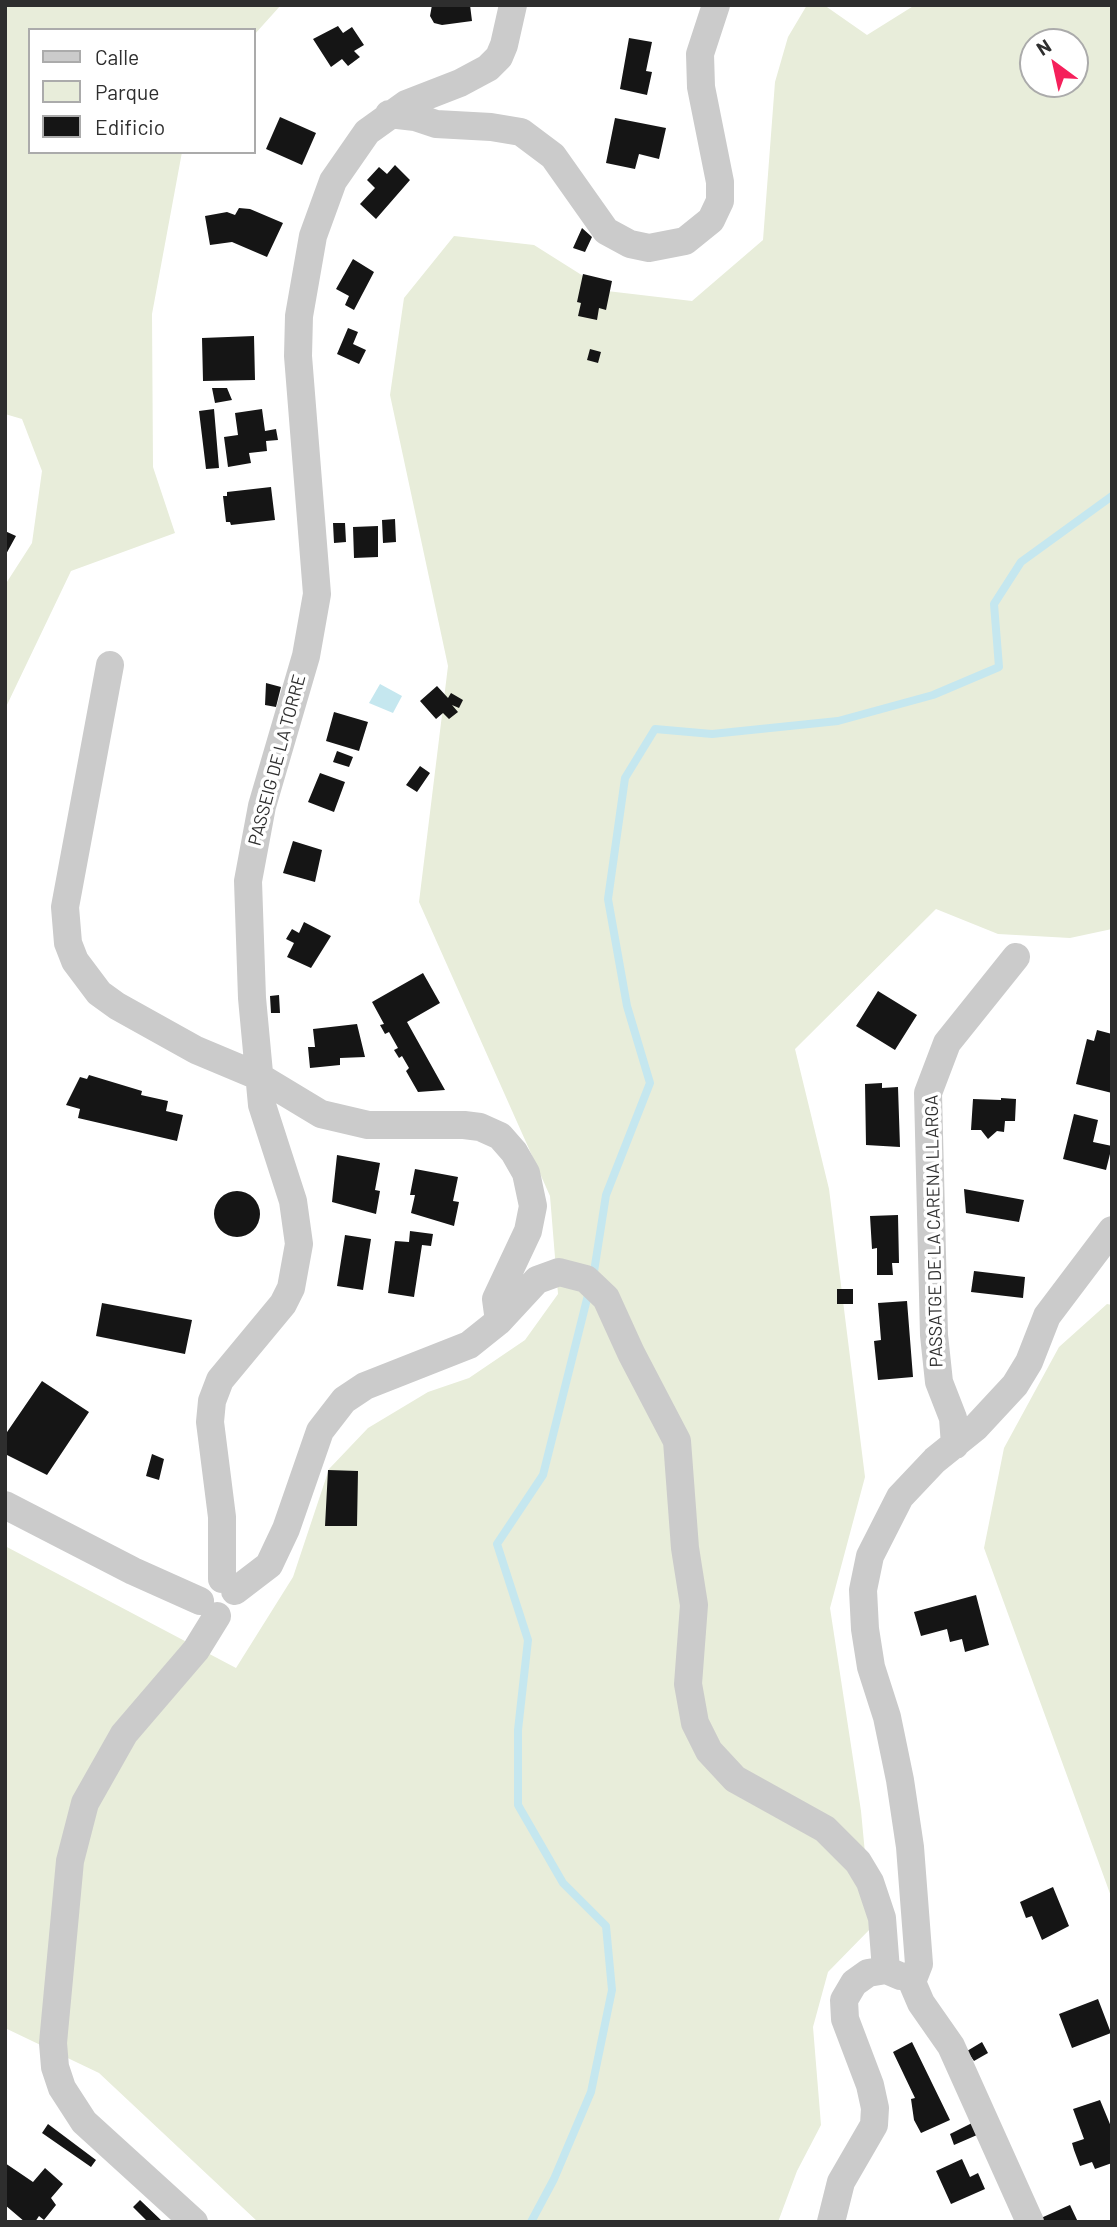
<!DOCTYPE html>
<html>
<head>
<meta charset="utf-8">
<style>
	body { margin:0 }
	#map { position:relative; width:1117px; height:2227px; overflow:hidden; background:#fff; font-family:Barlow,sans-serif }
	canvas { display:block }
	.frame { position:absolute; inset:0; border:7px solid #2e2e2e; pointer-events:none }
	.legend { position:absolute; left:28px; top:28px; width:228px; height:126px; box-sizing:border-box; background:#fff; border:2px solid #ababab; margin:0; padding:9px 12px; list-style:none; font-size:21px; color:#2e2e2e }
	.legend li { display:flex; align-items:center; gap:14px; height:35px }
	.legend b { width:35px; border:2px solid #ababab }
	.north { position:absolute; left:1019px; top:28px; width:70px; height:70px; box-sizing:border-box; background:#fff; border:2px solid #ababab; border-radius:50%; rotate:327deg; font-size:19px; font-weight:700; line-height:28px; text-align:center; color:#2e2e2e }
	.north::after { content:''; display:block; margin:auto; width:24px; height:32px; background:#f5205b; clip-path:polygon(50% 0,100% 100%,50% 72%,0 100%) }
</style>
</head>
<body>
<div id="map">
<canvas width="1117" height="2227"></canvas>
<div class="frame"></div>
<ul class="legend">
<li><b style="height:9px;background:#cbcbcb"></b>Calle</li>
<li><b style="height:19px;background:#e8edda"></b>Parque</li>
<li><b style="height:19px;background:#151515"></b>Edificio</li>
</ul>
<div class="north">N</div>
</div>
<script>
const g = document.querySelector('canvas').getContext('2d');
g.lineJoin = 'round';
function fill(path, color) { g.fillStyle = color; g.fill(path, 'evenodd'); }
const poly = rows => new Path2D(rows.map(r => 'M' + r).join(''));
function strokePath(path, color, width, dash) { g.strokeStyle = color; g.lineWidth = width; g.lineCap = dash ? 'butt' : 'round'; g.setLineDash(dash || []); g.stroke(path); }
function label(font, color, halo, rows, align = 'center') {
  g.font = font + ' Barlow,sans-serif'; g.lineWidth = 7; g.setLineDash([]); g.textBaseline = 'middle'; g.strokeStyle = halo; g.fillStyle = color; for (const [text, x, y, turn = 0] of rows) {
    g.save(); g.translate(x, y); g.rotate((+turn || 0) * Math.PI / 180); g.textAlign = isNaN(turn) ? turn : align; if (halo) g.strokeText(text, 0, 0); g.fillText(text, 0, 0); g.restore();
  }
}
fill(poly([
	[5,5,281,5,254,35,254,30,30,30,30,152,182,152,152,314,153,467,175,533,71,571,5,709,5,585,32,543,42,471,22,419,5,414],
	[807,5,824,5,867,35,915,5,1112,5,1112,929,1070,938,998,934,936,909,795,1049,829,1189,865,1477,830,1608,861,1811,872,1927,828,1972,813,2027,821,2125,797,2171,778,2222,258,2222,99,2073,5,2028,5,1546,236,1668,293,1577,329,1469,368,1428,428,1392,469,1378,525,1340,558,1294,550,1196,419,902,448,666,390,395,404,298,454,236,534,245,607,291,692,301,763,240,775,82,788,37],
	[1033,42,1075,42,1075,84,1033,84],
	[1107,1304,1112,1305,1112,1899,984,1548,1004,1448,1059,1347]
]), '#e8edda');
fill(poly([
	[380,684,402,696,393,713,369,703]
]), '#c5e7ef');
strokePath(poly([
	[593,1278,606,1195,650,1083,627,1006,608,899,625,778,655,729,712,734,838,721,933,695,999,667,994,604,1021,562,1112,496],
	[531,2222,554,2179,591,2092,612,1990,606,1926,563,1883,518,1805,518,1730,528,1640,497,1544,543,1475,589,1291]
]), '#c5e7ef', 8);
fill(poly([
	[432,5,470,5,472,21,442,25,434,23,430,16],
	[338,26,343,33,352,27,364,45,354,51,360,57,348,66,342,59,331,67,313,39],
	[629,38,652,42,646,71,652,72,647,95,620,89],
	[280,117,316,133,302,165,266,149],
	[615,118,666,128,659,159,639,154,635,169,606,163],
	[395,165,410,180,376,219,360,204,375,188,367,180,379,167,387,174],
	[239,208,250,209,283,223,267,257,232,242,210,245,205,216,227,212,235,215],
	[582,228,592,237,585,252,573,248],
	[353,259,374,272,354,310,345,305,349,296,336,289],
	[583,274,612,281,606,310,599,308,597,320,578,316,581,303,577,302],
	[348,328,358,332,353,344,366,350,359,364,337,354],
	[254,336,255,380,203,381,202,338],
	[590,349,601,352,598,363,587,360],
	[212,388,227,388,232,400,215,403],
	[214,409,219,468,206,469,199,411],
	[262,409,265,431,276,429,278,440,266,441,267,451,249,453,251,463,228,467,224,437,238,435,235,413],
	[271,487,275,520,231,525,230,522,226,522,223,496,227,496,227,492],
	[395,519,396,542,383,543,382,520],
	[333,523,345,523,346,542,334,543],
	[378,526,378,557,354,558,353,527],
	[5,531,16,536,5,556],
	[266,683,281,687,276,707,265,705],
	[437,686,448,698,451,693,463,700,459,708,452,705,458,712,449,719,443,713,436,719,420,701],
	[334,712,368,722,359,751,326,741],
	[337,751,353,757,349,767,333,762],
	[420,766,430,773,417,792,406,785],
	[320,773,345,782,334,812,308,802],
	[293,841,322,850,315,882,283,873],
	[304,922,331,936,311,968,287,957,294,943,286,939,292,929,299,933],
	[423,973,440,1003,407,1022,445,1090,418,1092,406,1071,409,1068,402,1056,399,1058,394,1050,398,1048,389,1032,385,1034,380,1025,384,1024,372,1002],
	[878,991,917,1015,895,1050,856,1026],
	[279,995,280,1013,271,1013,270,996],
	[357,1024,365,1057,340,1058,340,1065,310,1068,308,1047,315,1047,313,1029],
	[1097,1030,1112,1034,1112,1093,1076,1084,1087,1039,1094,1041],
	[89,1075,142,1091,141,1095,168,1101,166,1111,183,1115,177,1141,78,1118,80,1109,66,1105,80,1077,87,1079],
	[882,1083,882,1088,898,1087,900,1147,866,1145,865,1084],
	[1001,1098,1016,1099,1015,1121,1005,1121,1004,1132,997,1131,988,1139,981,1130,971,1130,973,1099,1001,1100],
	[1074,1114,1098,1120,1093,1142,1112,1146,1106,1170,1063,1159],
	[337,1155,380,1163,375,1190,380,1191,376,1214,332,1202],
	[415,1169,458,1177,453,1201,459,1202,454,1226,411,1213,415,1195,410,1195],
	[964,1189,1024,1200,1019,1222,966,1213],
	'214 1214a23 23 0 1 1 46 0a23 23 0 1 1-46 0Z',
	[898,1215,899,1263,892,1263,893,1275,877,1275,877,1248,872,1249,870,1216],
	[410,1231,433,1234,431,1246,422,1245,414,1297,388,1293,395,1241,409,1242],
	[345,1235,371,1239,363,1290,337,1286],
	[974,1271,1025,1277,1023,1298,971,1292],
	[837,1289,853,1289,853,1304,837,1304],
	[907,1301,913,1377,878,1380,874,1341,881,1340,878,1303],
	[102,1303,192,1320,185,1354,96,1336],
	[42,1381,89,1412,47,1475,5,1454,5,1435],
	[152,1454,164,1459,159,1480,146,1476],
	[328,1470,358,1471,357,1526,325,1526],
	[976,1595,989,1645,965,1652,962,1639,950,1642,947,1629,921,1636,914,1612],
	[1053,1887,1069,1926,1042,1940,1032,1916,1026,1918,1020,1902],
	[1098,1999,1111,2033,1072,2048,1059,2014],
	[912,2042,950,2120,921,2133,914,2120,911,2099,915,2098,893,2052],
	[982,2042,988,2053,974,2061,967,2051],
	[1100,2100,1112,2129,1112,2163,1095,2169,1092,2162,1080,2166,1074,2150,1072,2143,1084,2139,1073,2109],
	[972,2123,977,2135,954,2145,950,2134],
	[48,2124,96,2160,91,2167,42,2133],
	[962,2159,970,2177,978,2173,985,2189,951,2204,936,2171],
	[5,2163,33,2182,45,2168,63,2184,51,2198,56,2205,44,2220,39,2216,35,2222,25,2222,5,2205],
	[140,2200,163,2222,148,2222,133,2207],
	[1070,2205,1078,2222,1042,2222,1041,2218]
]), '#151515');
strokePath(poly([
	[389,114,415,117,436,124,491,127,521,132,553,156,606,231,630,244,649,248,685,241,711,220,720,201,720,182,701,87,700,54,716,5],
	[110,665,65,907,68,943,75,961,99,993,117,1006,196,1050,258,1076,321,1114,368,1125,464,1125,480,1127,500,1136,514,1152,526,1173,533,1206,528,1231,496,1299,499,1321],
	[955,1445,953,1418,939,1382,934,1335,928,1093,947,1043,1016,957],
	[5,1505,133,1571,200,1601],
	[222,1579,222,1517,210,1422,212,1401,220,1380,283,1304,291,1288,299,1244,293,1201,262,1105,252,998,248,881,262,806,306,656,317,594,298,356,299,316,313,236,333,181,367,132,406,104,460,83,488,68,499,57,504,45,513,5],
	[235,1591,269,1565,286,1529,320,1431,344,1400,365,1386,469,1345,499,1321,537,1280,559,1272,586,1279,606,1298,631,1353,677,1441,685,1548,694,1605,688,1684,695,1723,709,1751,735,1779,825,1829,858,1862,870,1882,882,1918,886,1970],
	[912,1982,919,1964,910,1847,900,1780,887,1717,871,1667,865,1629,863,1590,870,1556,900,1497,935,1460,976,1427,1015,1385,1029,1362,1047,1316,1112,1230],
	[912,1982,921,2003,951,2046,1030,2222],
	[194,2222,84,2122,62,2088,55,2067,53,2043,70,1861,85,1803,124,1734,196,1650,217,1616],
	[831,2222,841,2182,874,2125,875,2108,870,2085,845,2019,844,2000,854,1983,868,1973,886,1970,900,1976]
]), '#cbcbcb', 28);
label('18px', '#2e2e2e', '#fff', [
	["PASSEIG DE LA TORRE",277,760,-75],
	["PASSATGE DE LA CARENA LLARGA",934,1231,-91]
]);
</script>
</body>
</html>
